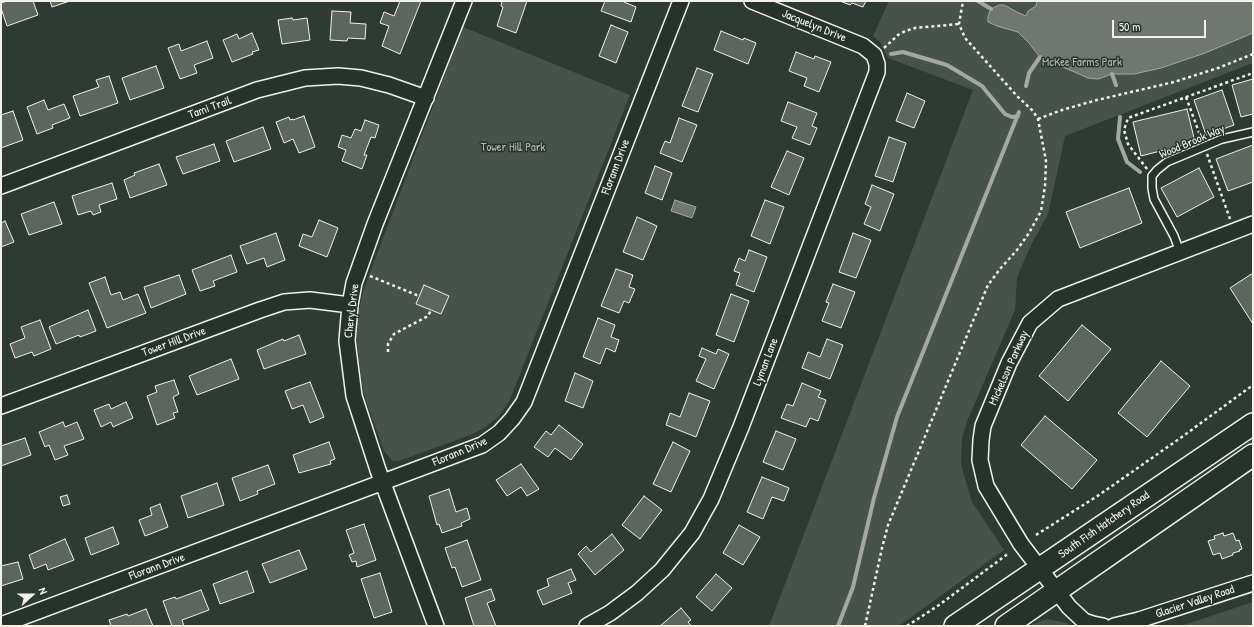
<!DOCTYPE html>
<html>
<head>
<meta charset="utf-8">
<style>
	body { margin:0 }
	#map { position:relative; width:1254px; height:627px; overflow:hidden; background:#2e3b34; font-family:"Patrick Hand",sans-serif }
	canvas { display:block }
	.frame { position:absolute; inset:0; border:2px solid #f4f1e8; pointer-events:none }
	.north { position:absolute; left:12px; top:575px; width:40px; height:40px; -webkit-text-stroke:3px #26332d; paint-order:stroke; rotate:69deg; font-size:11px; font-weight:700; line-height:16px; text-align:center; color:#f4f1e8 }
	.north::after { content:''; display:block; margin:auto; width:14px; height:18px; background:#f4f1e8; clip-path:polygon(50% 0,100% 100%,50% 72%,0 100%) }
	.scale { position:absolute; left:1112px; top:20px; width:94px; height:18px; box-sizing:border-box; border:2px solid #f4f1e8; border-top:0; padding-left:5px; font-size:12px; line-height:14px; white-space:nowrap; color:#f4f1e8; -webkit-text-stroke:3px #26332d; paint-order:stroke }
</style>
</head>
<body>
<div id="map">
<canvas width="1254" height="627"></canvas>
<div class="frame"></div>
<div class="north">N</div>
<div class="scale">50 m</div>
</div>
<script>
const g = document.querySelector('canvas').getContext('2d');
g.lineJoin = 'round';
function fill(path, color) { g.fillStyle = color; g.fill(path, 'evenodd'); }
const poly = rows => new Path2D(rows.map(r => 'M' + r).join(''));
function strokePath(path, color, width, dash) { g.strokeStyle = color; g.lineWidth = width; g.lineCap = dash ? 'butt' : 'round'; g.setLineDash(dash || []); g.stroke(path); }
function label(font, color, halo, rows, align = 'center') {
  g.font = font + ' "Patrick Hand",sans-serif'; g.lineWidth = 3; g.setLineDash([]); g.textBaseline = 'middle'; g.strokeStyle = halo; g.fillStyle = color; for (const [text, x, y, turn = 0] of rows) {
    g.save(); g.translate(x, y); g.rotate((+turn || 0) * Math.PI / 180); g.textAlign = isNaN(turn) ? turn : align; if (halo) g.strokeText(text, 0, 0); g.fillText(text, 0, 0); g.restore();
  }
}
fill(poly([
	[889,1,1253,1,1253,63,1065,136,1048,214,1031,245,1017,277,1015,310,968,419,962,437,961,465,972,502,1004,550,899,626,769,626,973,90,888,58,880,42,873,36],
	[463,27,630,95,509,402,497,418,487,426,473,434,399,461,393,461,389,457,384,451,365,398,361,376,357,343,358,316,363,292,371,270],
	[1253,602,1253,626,1181,626],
	[1047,619,1067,623,1071,626,1028,626]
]), '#48524c');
const water = poly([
	[1037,1,1253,1,1253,33,1205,53,1161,68,1134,74,1112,74,1098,79,1088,78,1040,57,1028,42,1018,32,997,26,988,22,988,16,991,9,999,5,1004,5,1019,13,1026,16,1028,11,1036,6,1037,1],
	[675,200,696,207,692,218,671,211,675,200]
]);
fill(water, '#6f7770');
strokePath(water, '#a4a8a0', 1);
strokePath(poly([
	[978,1,991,9],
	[891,54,903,52,947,65,982,86,1005,114,1012,117,1018,116],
	[1112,74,1116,85],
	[1026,86,1029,73,1040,57],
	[1120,117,1118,139,1127,162,1140,172],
	[838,626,853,587,874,498,897,417,1019,112]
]), '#a4a8a0', 4);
const building = poly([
	[7,1,33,1,38,15,7,26,1,8,1,3,7,1],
	[50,1,70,1,52,7,50,1],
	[400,1,421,1,400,54,382,46,389,26,380,23,384,12,394,16,400,1],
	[502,1,527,1,516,33,497,26,503,7,501,6,502,1],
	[605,1,624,1,624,2,636,7,631,22,601,11,605,1],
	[840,1,866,1,863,7,852,3,850,5,840,1],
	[332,11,351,12,350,23,366,24,365,39,348,38,347,41,330,40,332,11],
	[292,18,293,20,307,18,310,40,282,44,278,20,292,18],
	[611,25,628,32,616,63,599,56,611,25],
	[721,31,743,40,744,38,756,43,748,64,714,50,721,31],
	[252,33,259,50,252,52,253,54,232,62,223,40,237,34,239,39,252,33],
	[207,41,213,58,194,65,197,73,180,79,168,48,179,44,181,51,207,41],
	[796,52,814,59,815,56,831,62,819,92,804,86,807,78,789,71,796,52],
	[156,66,164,88,130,100,122,78,156,66],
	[697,68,713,74,698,112,682,106,697,68],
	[109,76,118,103,80,116,73,96,99,87,96,80,109,76],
	[1253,79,1253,114,1241,117,1232,85,1253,79],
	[1222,90,1234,125,1206,135,1194,100,1222,90],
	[907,93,925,101,914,128,896,121,907,93],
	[44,100,48,110,64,104,70,118,52,125,53,128,37,134,27,107,44,100],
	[788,102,817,113,812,126,817,128,810,145,792,138,797,127,781,121,788,102],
	[1187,109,1195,142,1141,156,1133,122,1187,109],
	[13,111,23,140,1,148,1,115,13,111],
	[304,116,315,147,299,153,293,139,284,143,276,122,289,117,290,120,293,119,293,120,304,116],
	[679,118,697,125,682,162,660,153,665,141,670,143,679,118],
	[365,120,379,125,375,138,371,137,364,155,367,155,362,169,342,161,346,150,338,147,342,135,351,138,355,129,361,131,365,120],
	[263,127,271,149,234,162,226,141,263,127],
	[889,137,906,143,893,182,875,176,889,137],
	[214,144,220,161,183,174,176,157,214,144],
	[1253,145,1253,182,1228,191,1216,159,1253,145],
	[787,151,804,158,789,195,771,187,787,151],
	[159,164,167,185,130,198,124,180,135,175,134,173,159,164],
	[655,166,672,173,662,200,645,193,655,166],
	[1199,168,1214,197,1177,217,1161,188,1199,168],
	[112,183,117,199,99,205,101,212,93,215,91,211,78,215,72,196,112,183],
	[872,185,894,194,880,231,864,224,871,207,865,204,872,185],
	[1129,188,1142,223,1080,248,1066,212,1129,188],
	[765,200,784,207,770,244,751,236,765,200],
	[54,202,62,224,29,235,21,214,54,202],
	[637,217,657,226,643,260,623,252,637,217],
	[319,220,338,228,327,257,299,246,303,234,312,237,319,220],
	[5,221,14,242,1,247,1,223,5,221],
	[276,233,285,260,267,267,264,258,247,264,240,246,276,233],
	[853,233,871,240,856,278,839,272,853,233],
	[749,250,767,257,754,292,736,285,740,273,734,271,739,258,745,261,749,250],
	[231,255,237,272,213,281,215,286,200,291,192,270,231,255],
	[616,269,633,275,629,287,635,289,629,303,624,301,619,313,601,306,616,269],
	[1253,273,1253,324,1230,288,1253,273],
	[179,275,186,294,151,308,144,287,179,275],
	[105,277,111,295,120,292,123,300,138,294,146,313,107,328,89,283,105,277],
	[833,284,855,292,841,328,822,321,829,303,826,302,833,284],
	[424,285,449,296,441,314,416,304,424,285],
	[731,294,749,301,734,342,716,335,731,294],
	[88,310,96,331,80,337,79,335,56,344,49,327,88,310],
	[598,318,615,325,611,337,619,340,615,352,606,348,600,364,583,357,598,318],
	[40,320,51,349,34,356,32,352,15,358,10,344,25,338,21,327,40,320],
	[1082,325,1111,349,1068,401,1039,376,1082,325],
	[299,335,306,354,264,369,257,350,283,339,284,341,299,335],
	[827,339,843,345,830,379,802,368,808,352,820,357,827,339],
	[702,348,716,354,718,349,729,354,714,389,696,381,706,359,699,356,702,348],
	[231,359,239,379,197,395,189,376,231,359],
	[1161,361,1190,386,1147,437,1118,413,1161,361],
	[575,373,593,381,583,408,565,401,575,373],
	[174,380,179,394,173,397,178,412,173,413,175,418,157,425,147,396,157,392,155,386,174,380],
	[310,382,324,417,310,423,303,405,292,409,285,391,310,382],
	[802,383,821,391,818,397,826,400,818,421,810,418,806,427,781,418,787,404,793,406,802,383],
	[689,393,710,401,696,437,666,425,670,413,680,417,689,393],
	[126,402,133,418,113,427,111,422,101,427,94,410,109,404,111,409,126,402],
	[1045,416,1097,460,1072,489,1021,445,1045,416],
	[63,422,65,427,77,422,84,439,64,446,68,455,55,460,49,445,45,447,39,432,63,422],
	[559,425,583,444,571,460,555,448,548,457,534,447,546,431,551,435,559,425],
	[776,431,796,439,783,470,763,462,776,431],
	[25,438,31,455,1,466,1,446,25,438],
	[329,442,335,459,330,461,331,464,299,473,293,455,329,442],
	[673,442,690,451,671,492,653,484,673,442],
	[521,464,539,489,527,496,521,487,507,496,496,480,521,464],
	[268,465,275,484,257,491,258,494,240,501,232,478,268,465],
	[762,477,789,488,784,501,772,497,763,519,747,512,762,477],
	[217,483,224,505,188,518,181,496,217,483],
	[449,489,456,512,467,508,470,519,461,523,462,526,442,533,439,524,437,525,429,496,449,489],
	[67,495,70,504,63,506,60,497,67,495],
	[644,496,662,510,640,539,622,525,644,496],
	[160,504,168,527,145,536,139,520,152,515,150,508,160,504],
	[364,524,376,560,357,567,356,561,352,562,349,555,354,553,346,530,364,524],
	[739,525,760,537,743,565,723,553,739,525],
	[113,527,119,544,91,555,85,538,113,527],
	[1223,533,1224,536,1233,533,1236,541,1239,540,1242,549,1239,550,1240,551,1233,553,1233,555,1222,559,1220,553,1213,555,1208,541,1215,539,1214,536,1223,533],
	[612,534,624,550,595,575,578,554,586,546,591,552,612,534],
	[65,539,74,560,48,570,46,564,34,569,29,555,65,539],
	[467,540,481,580,462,587,455,567,452,568,445,548,467,540],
	[299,550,307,569,270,583,262,564,299,550],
	[18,562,23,579,1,586,1,566,18,562],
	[571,569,576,580,568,583,572,593,543,605,537,591,549,586,547,579,571,569],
	[247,571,254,592,220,604,213,584,247,571],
	[380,573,392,612,374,618,361,579,380,573],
	[716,574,732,588,712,611,696,597,716,574],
	[491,589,495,600,487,603,496,626,474,626,465,598,491,589],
	[201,590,209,610,182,620,184,626,172,626,163,601,175,597,176,599,201,590],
	[681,608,691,620,688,622,691,626,660,626,681,608],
	[146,609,153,626,111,626,109,620,127,614,128,616,146,609]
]);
fill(building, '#5c655e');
strokePath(building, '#f4f1e8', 1);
const lane = poly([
	[1180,252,1174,236,1154,199,1152,188,1152,176,1157,170,1167,162,1222,139,1253,132]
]);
const street = poly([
	[1,186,257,90,305,78,338,76,361,78,389,85,426,98],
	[1,406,260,310,284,302,310,300,350,305],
	[1,625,482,445,499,433,512,419,524,402,681,1],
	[436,626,378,470,354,396,347,341,350,305,354,283,375,224,464,1],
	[587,626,610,613,637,593,662,570,692,533,711,499,741,427,877,72,877,64,874,55,863,46,752,1],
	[1103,626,1093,624,1084,621,1069,607,1021,544,986,486,980,460,981,440,983,426,1009,363,1030,323,1058,299,1253,224],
	[1114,626,1139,620,1253,583]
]);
const secondary = poly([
	[955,626,1253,424],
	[1006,626,1253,455]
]);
strokePath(lane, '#f4f1e8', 10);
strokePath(street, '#f4f1e8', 18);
strokePath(secondary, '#f4f1e8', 24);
strokePath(poly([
	[884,48,898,35,905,31,915,28,959,24],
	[1186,97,1201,138],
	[1038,119,1062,110,1097,100,1174,82,1218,68,1253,54],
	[1207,154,1230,219],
	[1147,169,1128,144,1124,130,1128,118,1253,73],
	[370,276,419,296],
	[388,352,388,344,394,334,428,316,431,310],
	[1036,535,1099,495,1179,439,1253,385],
	[865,626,882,548,888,525,901,494,988,285,1000,269,1017,250,1029,233,1041,211,1045,186,1046,161,1038,119,1033,111,1017,96,965,38,959,24,963,1],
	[907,626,939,605,1009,553]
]), '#f4f1e8', 2.5, [3, 3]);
strokePath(lane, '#26332d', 7);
strokePath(street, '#26332d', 15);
strokePath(secondary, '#26332d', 21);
label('12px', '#f4f1e8', '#26332d', [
	["Jacquelyn Drive",814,26,22],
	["Tami Trail",210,108,-20],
	["Wood Brook Way",1192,142,-23],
	["Florann Drive",616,167,-69],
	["Cheryl Drive",352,311,-83],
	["Tower Hill Drive",174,342,-20],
	["Lyman Lane",766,362,-69],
	["Mickelson Parkway",1009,368,-66],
	["Florann Drive",460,452,-23],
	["South Fish Hatchery Road",1104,525,-35],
	["Florann Drive",157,567,-20],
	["Glacier Valley Road",1195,602,-18]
]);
label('12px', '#b8b9b1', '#26332d', [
	["McKee Farms Park",1082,63],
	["Tower Hill Park",513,148]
]);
</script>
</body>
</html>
